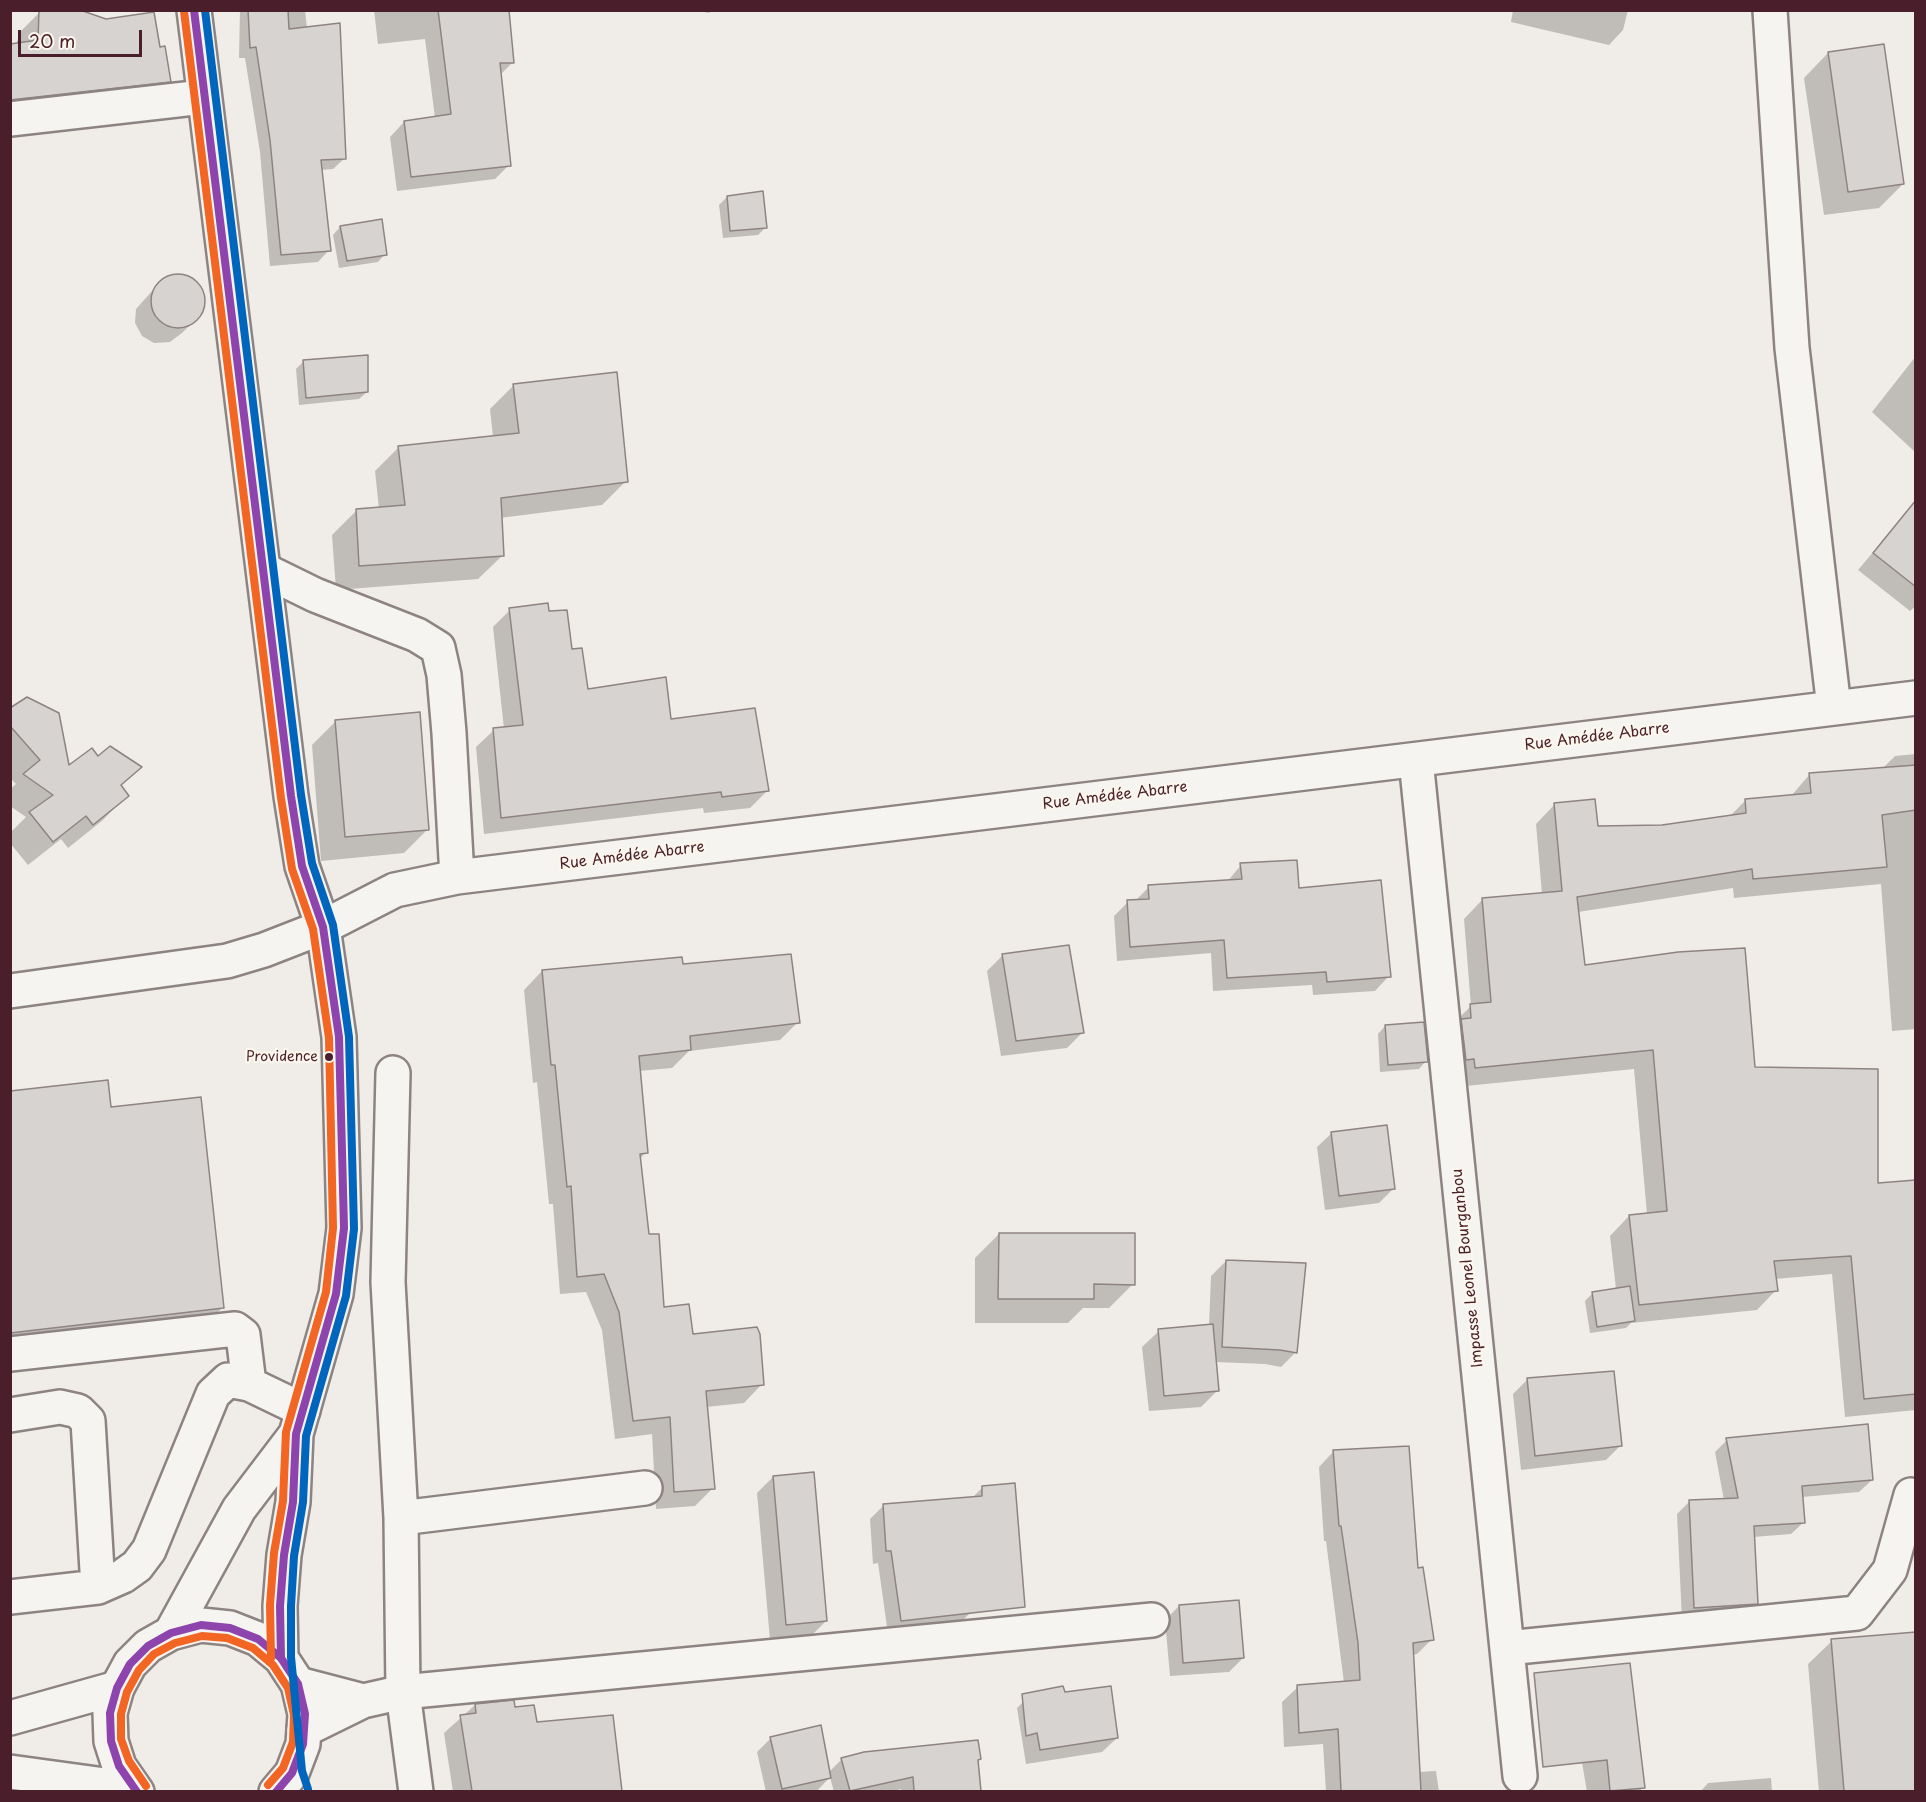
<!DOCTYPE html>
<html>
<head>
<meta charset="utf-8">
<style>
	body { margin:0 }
	#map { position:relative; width:1926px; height:1802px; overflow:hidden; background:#f0ede8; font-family:"Playpen Sans",sans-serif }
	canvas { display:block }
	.frame { position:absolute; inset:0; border:12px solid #4a1f2b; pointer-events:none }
	.scale { position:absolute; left:18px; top:30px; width:124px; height:27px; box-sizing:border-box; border:3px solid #4a1f2b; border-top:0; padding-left:8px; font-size:18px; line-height:21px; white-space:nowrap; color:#4a1f2b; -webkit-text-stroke:4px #fbf7ec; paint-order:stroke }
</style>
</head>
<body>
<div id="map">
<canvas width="1926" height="1802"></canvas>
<div class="frame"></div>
<div class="scale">20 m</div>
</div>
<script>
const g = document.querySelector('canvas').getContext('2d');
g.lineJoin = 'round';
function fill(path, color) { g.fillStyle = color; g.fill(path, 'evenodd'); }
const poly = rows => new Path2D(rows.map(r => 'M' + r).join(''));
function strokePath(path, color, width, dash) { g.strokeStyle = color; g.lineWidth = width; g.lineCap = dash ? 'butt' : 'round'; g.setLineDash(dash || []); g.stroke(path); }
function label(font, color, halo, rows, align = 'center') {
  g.font = font + ' "Playpen Sans",sans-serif'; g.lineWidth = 4.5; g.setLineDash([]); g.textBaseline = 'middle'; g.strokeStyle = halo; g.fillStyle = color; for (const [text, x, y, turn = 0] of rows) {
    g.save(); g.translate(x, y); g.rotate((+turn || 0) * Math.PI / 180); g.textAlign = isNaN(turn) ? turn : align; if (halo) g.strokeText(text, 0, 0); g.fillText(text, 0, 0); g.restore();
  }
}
fill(poly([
	[42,10,159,49,169,81,146,105,10,120,10,45,16,44,21,31],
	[240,10,305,10,307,28,345,158,333,169,320,170,329,250,318,262,270,266,260,152,245,58,239,58],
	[374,10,508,10,513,62,500,75,509,165,495,179,397,191,390,137,404,122,435,118,425,39,378,44],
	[694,10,712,10,709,13],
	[1513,10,1628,10,1623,30,1609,45,1511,22],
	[1828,53,1903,184,1879,208,1824,215,1804,78],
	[727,197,765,228,758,235,723,238,719,205],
	[340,227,385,254,378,262,339,268,333,235],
	[172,275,184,275,196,282,203,295,203,306,199,316,182,333,170,342,154,343,142,336,135,323,136,309,160,282],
	[1916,356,1916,453,1872,412],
	[304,361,367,392,359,399,299,405,296,369],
	[514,385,626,481,602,505,500,518,503,555,478,579,336,590,332,535,356,511,379,509,375,471,399,447,493,437,490,409],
	[1913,505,1916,507,1916,606,1910,611,1858,570],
	[510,610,548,613,570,650,586,690,670,720,767,791,750,808,704,813,703,808,484,834,476,747,494,730,504,729,493,627],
	[10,709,68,768,97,758,139,768,121,786,127,795,103,820,68,848,61,839,28,865,10,843,10,833,26,817,10,806,10,789,16,784,10,778],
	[336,721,428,829,404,853,321,861,312,745],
	[1916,754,1916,1029,1892,1031,1881,884,1734,898,1733,888,1578,912,1583,967,1754,1068,1876,1185,1916,1182,1916,1410,1845,1417,1832,1274,1775,1279,1776,1290,1757,1310,1631,1323,1626,1328,1590,1333,1585,1301,1593,1293,1616,1289,1610,1236,1629,1216,1647,1214,1634,1069,1456,1087,1452,1025,1471,1006,1464,919,1483,899,1542,894,1536,824,1555,804,1596,828,1662,826,1730,816,1746,800,1791,796,1810,774,1882,769,1895,756],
	[1241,865,1298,890,1389,976,1375,991,1313,995,1312,985,1213,991,1211,953,1117,961,1114,916,1128,902,1134,902,1149,887,1227,882],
	[1002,956,1082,1033,1067,1048,1001,1056,987,971],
	[681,966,798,1022,780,1040,689,1051,672,1068,639,1071,646,1152,639,1160,647,1236,663,1308,692,1335,762,1384,744,1403,706,1407,713,1488,695,1506,656,1509,652,1434,615,1439,602,1330,586,1292,560,1294,553,1204,549,1204,537,1082,533,1083,524,990,542,971],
	[1385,1026,1426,1061,1419,1069,1380,1072,1378,1034],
	[10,1093,110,1109,222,1308,190,1340,10,1360],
	[1332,1133,1393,1189,1379,1203,1325,1210,1317,1147],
	[999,1234,1133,1284,1109,1308,1083,1308,1068,1323,975,1323,975,1258],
	[1226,1261,1295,1353,1281,1367,1265,1364,1215,1362,1217,1391,1201,1407,1149,1411,1142,1347,1159,1331,1209,1326,1211,1276],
	[1527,1380,1621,1445,1606,1460,1521,1470,1513,1394],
	[1727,1440,1872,1480,1859,1492,1802,1497,1804,1522,1791,1534,1753,1537,1756,1604,1744,1616,1682,1620,1677,1514,1690,1501,1724,1500,1715,1452],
	[1334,1451,1417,1569,1432,1639,1417,1654,1412,1655,1418,1772,1436,1771,1439,1792,1326,1792,1323,1744,1284,1747,1282,1702,1298,1687,1344,1683,1326,1541,1324,1541,1319,1467],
	[773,1477,826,1621,810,1637,770,1640,757,1493],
	[1013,1485,971,1612,957,1626,888,1634,878,1563,873,1564,870,1519,884,1505,971,1499,982,1488],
	[1179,1606,1243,1658,1229,1672,1170,1676,1165,1620],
	[1916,1633,1916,1792,1819,1792,1808,1664,1832,1641],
	[1570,1691,1643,1787,1639,1792,1587,1792],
	[1032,1693,1064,1694,1117,1738,1102,1752,1026,1764,1017,1708],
	[475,1705,513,1709,535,1723,611,1716,620,1792,453,1792,444,1733],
	[771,1738,828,1773,842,1759,976,1742,980,1792,901,1792,901,1789,889,1792,834,1792,830,1777,816,1792,766,1792,757,1752],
	[1771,1778,1772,1792,1700,1792,1708,1783]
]), '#0003');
const building = poly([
	[39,10,80,10,106,19,154,12,160,47,165,46,171,82,10,100,10,44,38,40,39,10],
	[248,10,288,10,289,29,340,23,346,159,321,160,331,251,281,255,270,140,256,47,250,48,248,10],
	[438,10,509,10,514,63,500,63,511,166,411,177,404,121,451,114,438,10],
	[1884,44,1904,184,1848,192,1828,52,1884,44],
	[763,191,767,228,730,231,727,196,763,191],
	[382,219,387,255,347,261,340,226,382,219],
	'151 301a27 27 0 1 1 54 0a27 27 0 1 1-54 0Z',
	[368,355,368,392,306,398,303,360,368,355],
	[617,372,628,482,501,498,504,556,359,566,356,509,405,505,398,446,519,433,513,384,617,372],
	[1916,500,1916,587,1873,553,1916,500],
	[548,603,549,611,567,610,572,649,582,648,588,689,666,677,671,719,755,708,769,791,722,797,721,792,501,818,493,728,523,725,509,608,548,603],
	[27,697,59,713,69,765,92,748,98,756,110,746,142,767,121,785,129,796,93,825,86,816,53,842,29,812,53,795,23,774,40,760,10,726,10,708,27,697],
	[420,712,429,830,345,837,335,720,420,712],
	[1916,765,1916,810,1882,815,1887,867,1753,879,1752,869,1577,897,1585,965,1678,952,1745,948,1755,1067,1878,1069,1878,1183,1916,1180,1916,1394,1864,1399,1851,1256,1774,1261,1778,1291,1639,1305,1629,1215,1667,1211,1653,1050,1475,1068,1474,1059,1466,1060,1461,1019,1471,1018,1470,1004,1491,1002,1482,898,1562,891,1554,803,1595,799,1598,826,1662,825,1746,813,1745,799,1811,793,1809,773,1916,765],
	[1297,860,1299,888,1381,880,1391,977,1327,982,1326,972,1227,978,1224,940,1130,947,1127,900,1149,899,1148,885,1242,879,1240,863,1297,860],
	[1069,945,1084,1033,1016,1041,1002,954,1069,945],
	[791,954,800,1023,690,1036,691,1050,639,1056,648,1153,640,1154,649,1234,659,1234,664,1307,689,1304,693,1334,757,1327,760,1334,764,1385,706,1391,715,1489,674,1492,670,1417,633,1421,619,1312,604,1274,577,1277,571,1186,567,1187,555,1065,551,1065,542,970,682,957,683,964,791,954],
	[1424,1022,1428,1062,1388,1065,1385,1025,1424,1022],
	[108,1080,111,1107,201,1097,224,1308,10,1333,10,1091,108,1080],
	[1387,1125,1395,1189,1339,1196,1331,1132,1387,1125],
	[999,1233,1135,1233,1135,1285,1094,1284,1094,1299,998,1299,999,1233],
	[1226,1260,1306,1263,1297,1353,1280,1350,1222,1347,1226,1260],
	[1630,1286,1635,1321,1597,1327,1592,1292,1630,1286],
	[1213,1324,1219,1391,1164,1396,1158,1329,1213,1324],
	[1614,1371,1622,1446,1535,1456,1527,1378,1614,1371],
	[1868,1424,1873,1480,1802,1486,1805,1523,1754,1526,1758,1604,1694,1608,1689,1500,1738,1498,1726,1438,1868,1424],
	[1409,1446,1418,1568,1423,1567,1434,1640,1413,1643,1421,1791,1341,1791,1338,1729,1299,1733,1297,1685,1360,1680,1358,1643,1341,1526,1339,1526,1333,1450,1409,1446],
	[814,1472,827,1621,786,1625,773,1476,814,1472],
	[1015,1483,1025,1607,901,1621,891,1551,886,1551,883,1504,982,1496,982,1486,1015,1483],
	[1239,1600,1244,1658,1183,1663,1179,1605,1239,1600],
	[1916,1632,1916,1791,1844,1791,1831,1639,1916,1632],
	[1630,1663,1645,1788,1610,1791,1607,1760,1543,1767,1534,1673,1630,1663],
	[1063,1686,1065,1692,1111,1686,1118,1738,1040,1750,1037,1733,1026,1736,1022,1694,1063,1686],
	[514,1700,515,1707,534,1705,537,1722,613,1715,622,1791,472,1791,460,1715,476,1713,475,1704,514,1700],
	[821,1725,831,1778,782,1789,770,1737,821,1725],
	[978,1740,981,1759,978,1760,981,1791,914,1791,913,1777,850,1791,841,1758,864,1752,978,1740]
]);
fill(building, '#d7d3d0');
strokePath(building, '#8d8383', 1.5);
const minor = poly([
	[1770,10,1792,348,1834,708],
	[10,119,203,97],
	[264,570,315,595,417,635,438,648,444,675,449,733,457,877],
	[1416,760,1520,1776],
	[10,991,227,961,264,950,323,927,395,890,457,877,1916,698],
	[393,1073,388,1282,401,1518,403,1692,416,1792],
	[10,1354,235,1329,243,1335,249,1384],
	[10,1415,60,1407,78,1411,88,1421,98,1587],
	[401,1518,645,1488],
	[10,1597,98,1587,123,1576,137,1566,149,1550,213,1394,228,1380,249,1384,303,1410],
	[1507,1648,1857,1613,1890,1570,1911,1495],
	[298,1684,363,1701],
	[304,1730,363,1701,403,1692,1152,1620]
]);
const major = poly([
	[194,10,291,796,302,866,323,927,339,1037,344,1228,336,1294,296,1434,293,1502,284,1555,280,1606,281,1658],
	[171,1633,239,1509,296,1434],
	[137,1792,119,1766,111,1741,110,1713,117,1688,130,1664,148,1646,171,1633,201,1625,230,1628,258,1639,281,1658,298,1684,305,1714,303,1744,292,1773,276,1792]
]);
const highway = poly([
	[10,1718,117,1688],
	[10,1772,134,1789]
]);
strokePath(minor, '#8d8383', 38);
strokePath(major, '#8d8383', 38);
strokePath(highway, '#8d8383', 38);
strokePath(minor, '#f5f4f0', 33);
strokePath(major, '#f5f4f0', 33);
strokePath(highway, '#f5f4f0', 33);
strokePath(poly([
	[194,10,291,796,302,866,323,927,339,1037,344,1228,336,1294,296,1434,293,1502,284,1555,280,1606,281,1658],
	[137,1792,119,1766,111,1741,110,1713,117,1688,130,1664,148,1646,171,1633,201,1625,230,1628,258,1639,281,1658,298,1684,305,1714,303,1744,292,1773,276,1792]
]), '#8e44ad', 8);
strokePath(poly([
	[184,11,281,798,292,869,313,929,329,1038,333,1228,326,1292,286,1432,283,1501,274,1553,270,1605,271,1658],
	[146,1786,129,1761,121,1739,121,1714,127,1692,139,1670,154,1654,175,1643,202,1636,227,1638,253,1648,273,1665,288,1688,294,1715,293,1742,283,1768,268,1785]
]), '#f26522', 8);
strokePath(poly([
	[205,10,301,795,312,863,333,925,349,1037,354,1229,346,1296,306,1436,303,1502,294,1556,291,1606,291,1657,302,1771,308,1789]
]), '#0065bd', 8);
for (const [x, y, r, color] of [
	[329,1057,5,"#4a1f2b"]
]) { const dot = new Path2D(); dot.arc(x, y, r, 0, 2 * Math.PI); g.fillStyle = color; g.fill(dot); strokePath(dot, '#fbf7ec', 2); }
label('14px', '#4a1f2b', '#fbf7ec', [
	["Providence",318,1057]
], 'right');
label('15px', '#4a1f2b', '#fbf7ec', [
	["Rue Amédée Abarre",1597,737,-7],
	["Rue Amédée Abarre",1115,796,-7],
	["Rue Amédée Abarre",632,856,-7],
	["Impasse Leonel Bourganbou",1468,1268,-96]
]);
</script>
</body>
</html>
